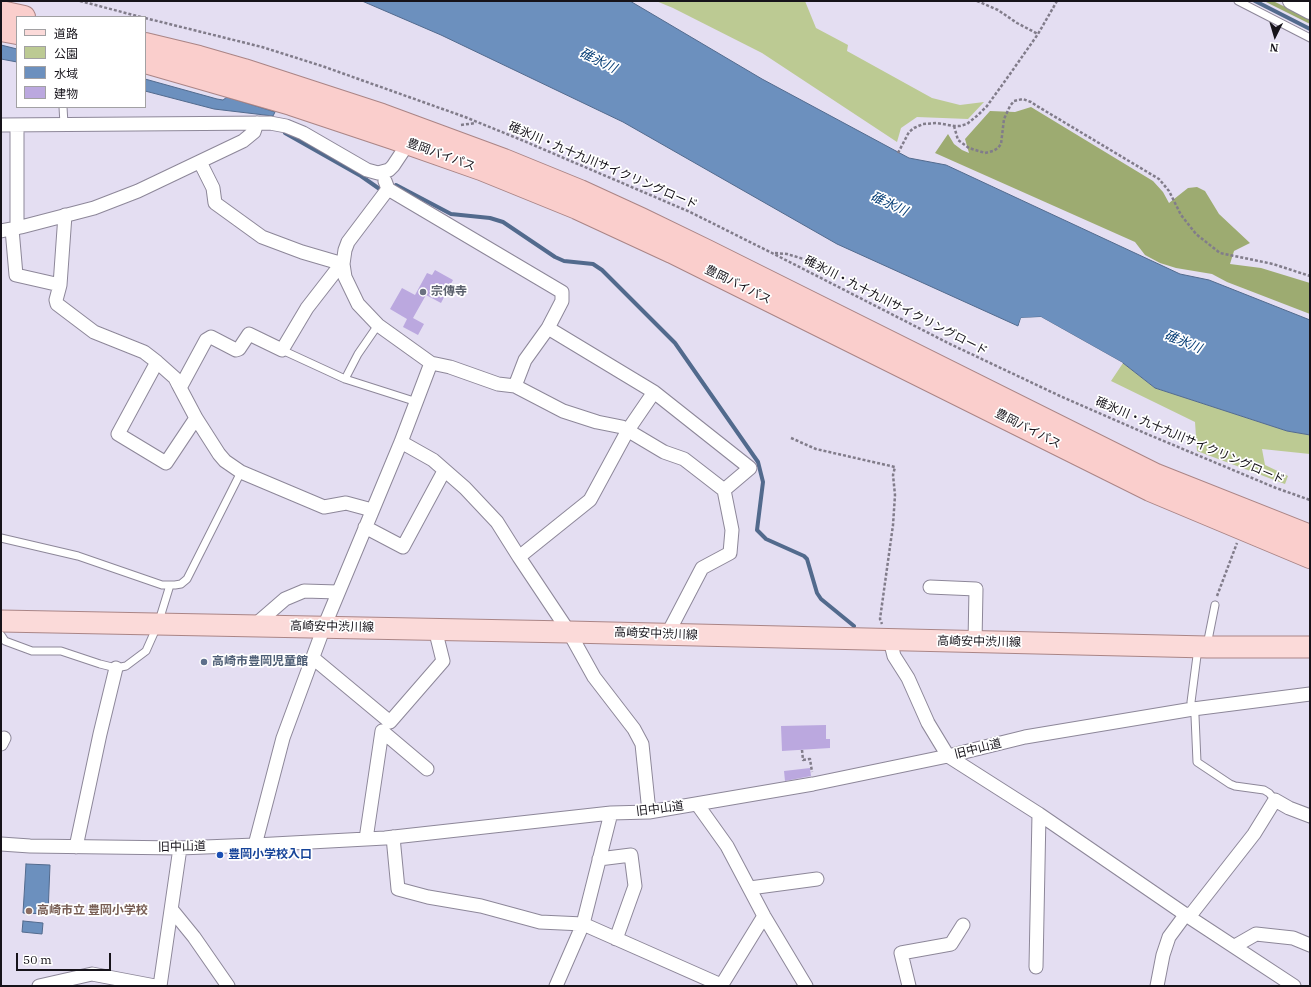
<!DOCTYPE html>
<html>
<head>
<meta charset="utf-8">
<style>
	body { margin:0 }
	#map { position:relative; width:1311px; height:987px; overflow:hidden; background:#e4def2; font-family:"IBM Plex Serif","Noto Sans JP",serif }
	canvas { display:block }
	.frame { position:absolute; inset:0; border:2px solid #16131a; pointer-events:none }
	.legend { position:absolute; left:16px; top:16px; width:130px; height:92px; box-sizing:border-box; background:#fff; border:1px solid #a2a1a3; margin:0; padding:5px 7px; list-style:none; font-size:12px; color:#16131a }
	.legend li { display:flex; align-items:center; gap:8px; height:20px }
	.legend b { width:20px; border:1px solid #a2a1a3 }
	.north { position:absolute; left:1255px; top:16px; width:40px; height:40px; -webkit-text-stroke:3px #fff; paint-order:stroke; rotate:185deg; font-size:11px; font-weight:700; line-height:16px; text-align:center; color:#16131a }
	.north::after { content:''; display:block; margin:auto; width:14px; height:18px; background:#16131a; clip-path:polygon(50% 0,100% 100%,50% 72%,0 100%) }
	.scale { position:absolute; left:16px; top:953px; width:95px; height:18px; box-sizing:border-box; border:2px solid #16131a; border-top:0; padding-left:5px; font-size:12px; line-height:14px; white-space:nowrap; color:#16131a; -webkit-text-stroke:3px #fff; paint-order:stroke }
</style>
</head>
<body>
<div id="map">
<canvas width="1311" height="987"></canvas>
<div class="frame"></div>
<ul class="legend">
<li><b style="height:5px;background:#fbdad9"></b>道路</li>
<li><b style="height:11px;background:#bcca93"></b>公園</li>
<li><b style="height:11px;background:#6c90be"></b>水域</li>
<li><b style="height:11px;background:#bba8df"></b>建物</li>
</ul>
<div class="north">N</div>
<div class="scale">50 m</div>
</div>
<script>
const g = document.querySelector('canvas').getContext('2d');
g.lineJoin = 'round';
function fill(path, color) { g.fillStyle = color; g.fill(path, 'evenodd'); }
const poly = rows => new Path2D(rows.map(r => 'M' + r).join(''));
function strokePath(path, color, width, dash) { g.strokeStyle = color; g.lineWidth = width; g.lineCap = dash ? 'butt' : 'round'; g.setLineDash(dash || []); g.stroke(path); }
function label(font, color, halo, rows, align = 'center') {
  g.font = font + ' "IBM Plex Serif","Noto Sans JP",serif'; g.lineWidth = 3.5; g.setLineDash([]); g.textBaseline = 'middle'; g.strokeStyle = halo; g.fillStyle = color; for (const [text, x, y, turn = 0] of rows) {
    g.save(); g.translate(x, y); g.rotate((+turn || 0) * Math.PI / 180); g.textAlign = isNaN(turn) ? turn : align; if (halo) g.strokeText(text, 0, 0); g.fillText(text, 0, 0); g.restore();
  }
}
fill(poly([
	[656,1,805,1,816,28,848,45,847,51,932,98,960,105,984,102,968,119,917,117,901,128,897,142,762,53,673,8],
	[1123,363,1155,388,1287,431,1310,435,1310,454,1262,449,1265,465,1288,476,1285,484,1197,451,1195,422,1111,381]
]), '#bcca93');
fill(poly([
	[1264,1,1273,1,1310,19,1310,24],
	[1031,107,1153,181,1163,192,1169,203,1188,188,1197,187,1205,191,1219,214,1250,243,1234,251,1230,264,1261,268,1310,283,1310,314,1227,282,1212,274,1176,268,1160,263,1145,255,1135,242,935,153,948,134,954,144,962,150,969,153,965,139,990,111,1015,112]
]), '#9dab71');
const water = poly([
	[362,1,630,1,762,79,909,158,946,165,1180,274,1209,280,1310,320,1310,435,1287,431,1155,388,1123,363,1041,317,1021,318,1018,326,837,244,623,122,441,35,362,1],
	[1,45,17,49,17,62,1,59,1,45],
	[145,79,217,99,223,100,227,97,275,112,273,116,214,109,145,91,145,79],
	[26,864,50,865,48,914,23,913,26,864],
	[23,921,43,923,42,934,22,932,23,921]
]);
fill(water, '#6c90be');
strokePath(water, '#526a8d', 1);
fill(poly([
	[1041,317,1123,363,1121,365,1040,319,1022,320,1020,327,1018,328,1021,318]
]), '#e4def2');
strokePath(poly([
	[1255,1,1310,29],
	[285,133,361,176,381,190],
	[396,185,451,214,490,218,503,222,555,257,564,261,593,264,602,270,675,343,758,462,763,482,757,530,766,539,804,556,807,559,817,593,821,599,854,626]
]), '#526a8d', 4);
fill(poly([
	[435,270,453,280,441,303,426,295,413,318,424,324,418,335,403,327,407,319,390,309,402,288,415,295,427,273,432,275],
	[826,725,826,739,830,739,830,748,782,751,781,726],
	[810,768,811,776,785,781,784,771]
]), '#bba8df');
const service = poly([
	[1238,1,1310,38],
	[63,107,64,124],
	[282,350,345,379,417,402],
	[345,379,358,354,378,325],
	[1,538,78,556,162,585,175,585,181,584,187,579,241,472],
	[1,635,5,641,32,651,61,651,100,664,116,668,126,666,146,651,158,624,170,585],
	[1207,645,1215,605],
	[1198,648,1191,702,1195,716,1197,762,1230,784,1235,786,1264,790,1269,793,1275,800]
]);
const minor = poly([
	[1,125,270,123,286,126,303,133,367,170,378,173,389,170,393,166,411,139],
	[17,125,17,228],
	[200,162,213,188,215,203,262,237,302,252,343,264],
	[385,181,388,189,562,292,562,301,548,328,525,360,515,386],
	[388,189,348,242,345,250,343,264,345,277,358,304,378,325,431,363,450,367,498,384,515,386,563,411,597,422,622,427,664,452,684,459,724,490,732,530,730,553,702,568,667,635],
	[65,215,60,285,56,300,57,304,94,332,144,352,157,362,175,378,178,384,196,418,219,454,225,461,241,472,324,507,346,503,372,510],
	[12,229,16,275,60,285],
	[1,231,21,227,94,208,138,191,243,141,254,132,257,123],
	[548,328,654,392,750,468,724,490],
	[157,362,118,434,166,463,196,418],
	[180,388,206,340,211,337,236,350,239,349,249,334,282,350,307,308,338,268,343,264],
	[401,442,433,460,465,488,497,522,519,557,569,632,594,677,634,729,642,744,649,812],
	[365,527,403,547,444,471],
	[519,557,590,500,628,430,654,392],
	[930,587,976,589,975,642],
	[255,625,285,599,304,591,338,592],
	[890,640,894,656,908,678,928,723,948,756,1039,814,1189,917,1294,986],
	[313,658,390,722,443,661,435,629],
	[1,744,4,738],
	[697,804,727,846,764,916,806,986],
	[393,837,398,889,428,897,481,906,540,922,583,924,721,985],
	[366,839,382,731,427,769],
	[1,844,30,846,180,848,255,845,385,838,611,813,649,812,813,784,948,756,1025,737,1193,709,1310,694],
	[255,845,283,738,324,627,401,442,431,363],
	[76,847,100,734,116,668],
	[599,859,631,855,635,886,616,939],
	[750,888,817,879],
	[172,910,194,937,228,986],
	[1189,917,1254,834,1275,800,1289,808,1310,816],
	[1235,946,1256,934,1293,938,1310,945],
	[1036,967,1039,814],
	[39,986,92,974,155,986],
	[160,986,180,848],
	[556,986,583,924,611,813],
	[721,986,764,916],
	[909,986,901,953,951,944,963,925],
	[1157,986,1163,955,1169,937,1186,914]
]);
const tertiary = poly([
	[1291,1,1310,11]
]);
const primary = poly([
	[1,621,569,632,1207,647,1310,647]
]);
const trunk = poly([
	[1,12,24,17],
	[1,30,17,33],
	[145,44,199,57,244,70,382,115,504,160,580,191,641,219,707,251,1156,475,1310,536],
	[145,62,291,104,393,138,481,169,577,208,672,252,1150,490,1310,557]
]);
strokePath(service, '#8d8799', 9);
strokePath(minor, '#8d8799', 15);
strokePath(tertiary, '#8d8799', 18);
strokePath(primary, '#aa8586', 23);
strokePath(trunk, '#aa8586', 24);
strokePath(poly([
	[80,1,141,17],
	[977,1,998,10,1017,23,1038,34],
	[145,18,262,47,322,66,465,117,524,141,690,212,772,253,950,344,1060,396,1147,434,1276,488,1310,500],
	[461,125,476,123],
	[954,126,958,140,969,148,985,153,993,151,998,148,1001,144,1004,119,1010,106,1014,101,1023,99,1031,102,1037,106,1159,179,1169,191,1181,215,1196,234,1220,253,1273,264,1310,276],
	[898,153,909,132,914,128,923,124,937,123,954,126,960,126,967,124,978,115,987,106,1010,74,1038,34,1057,1],
	[775,253,787,254,837,269],
	[791,438,816,449,895,467,893,475,895,495,893,525,880,619,882,624],
	[1217,596,1237,543],
	[802,750,803,760,810,759,812,772]
]), '#817c8a', 2.5, [3, 2]);
strokePath(service, '#fff', 7);
strokePath(minor, '#fff', 13);
strokePath(tertiary, '#fff', 16);
strokePath(primary, '#fbdad9', 21);
strokePath(trunk, '#facecc', 22);
for (const [x, y, r, color] of [
	[423,292,4,"#6b7280"],
	[204,662,4,"#5c6f8a"],
	[220,855,4,"#1a4fb4"],
	[29,911,4,"#8d6e63"]
]) { const dot = new Path2D(); dot.arc(x, y, r, 0, 2 * Math.PI); g.fillStyle = color; g.fill(dot); strokePath(dot, '#fff', 1.5); }
label('12px', '#16131a', '#fff', [
	["豊岡バイパス",441,155,20],
	["碓氷川・九十九川サイクリングロード",603,166,23],
	["豊岡バイパス",738,285,26],
	["碓氷川・九十九川サイクリングロード",896,306,27],
	["豊岡バイパス",1028,429,27],
	["碓氷川・九十九川サイクリングロード",1190,441,23],
	["高崎安中渋川線",332,627,1],
	["高崎安中渋川線",656,634,2],
	["高崎安中渋川線",979,642,1],
	["旧中山道",978,749,-14],
	["旧中山道",660,809,-7],
	["旧中山道",182,847,-1]
]);
label('bold 12px', '#5b616d', '#fff', [
	["宗傳寺",431,292]
], 'left');
label('bold 12px', '#4e5e75', '#fff', [
	["高崎市豊岡児童館",212,662]
], 'left');
label('bold 12px', '#164399', '#fff', [
	["豊岡小学校入口",228,855]
], 'left');
label('bold 12px', '#785e54', '#fff', [
	["高崎市立 豊岡小学校",37,911]
], 'left');
label('italic 13px', '#083f77', '#fff', [
	["碓氷川",598,61,26],
	["碓氷川",889,204,25],
	["碓氷川",1183,342,22]
]);
</script>
</body>
</html>
